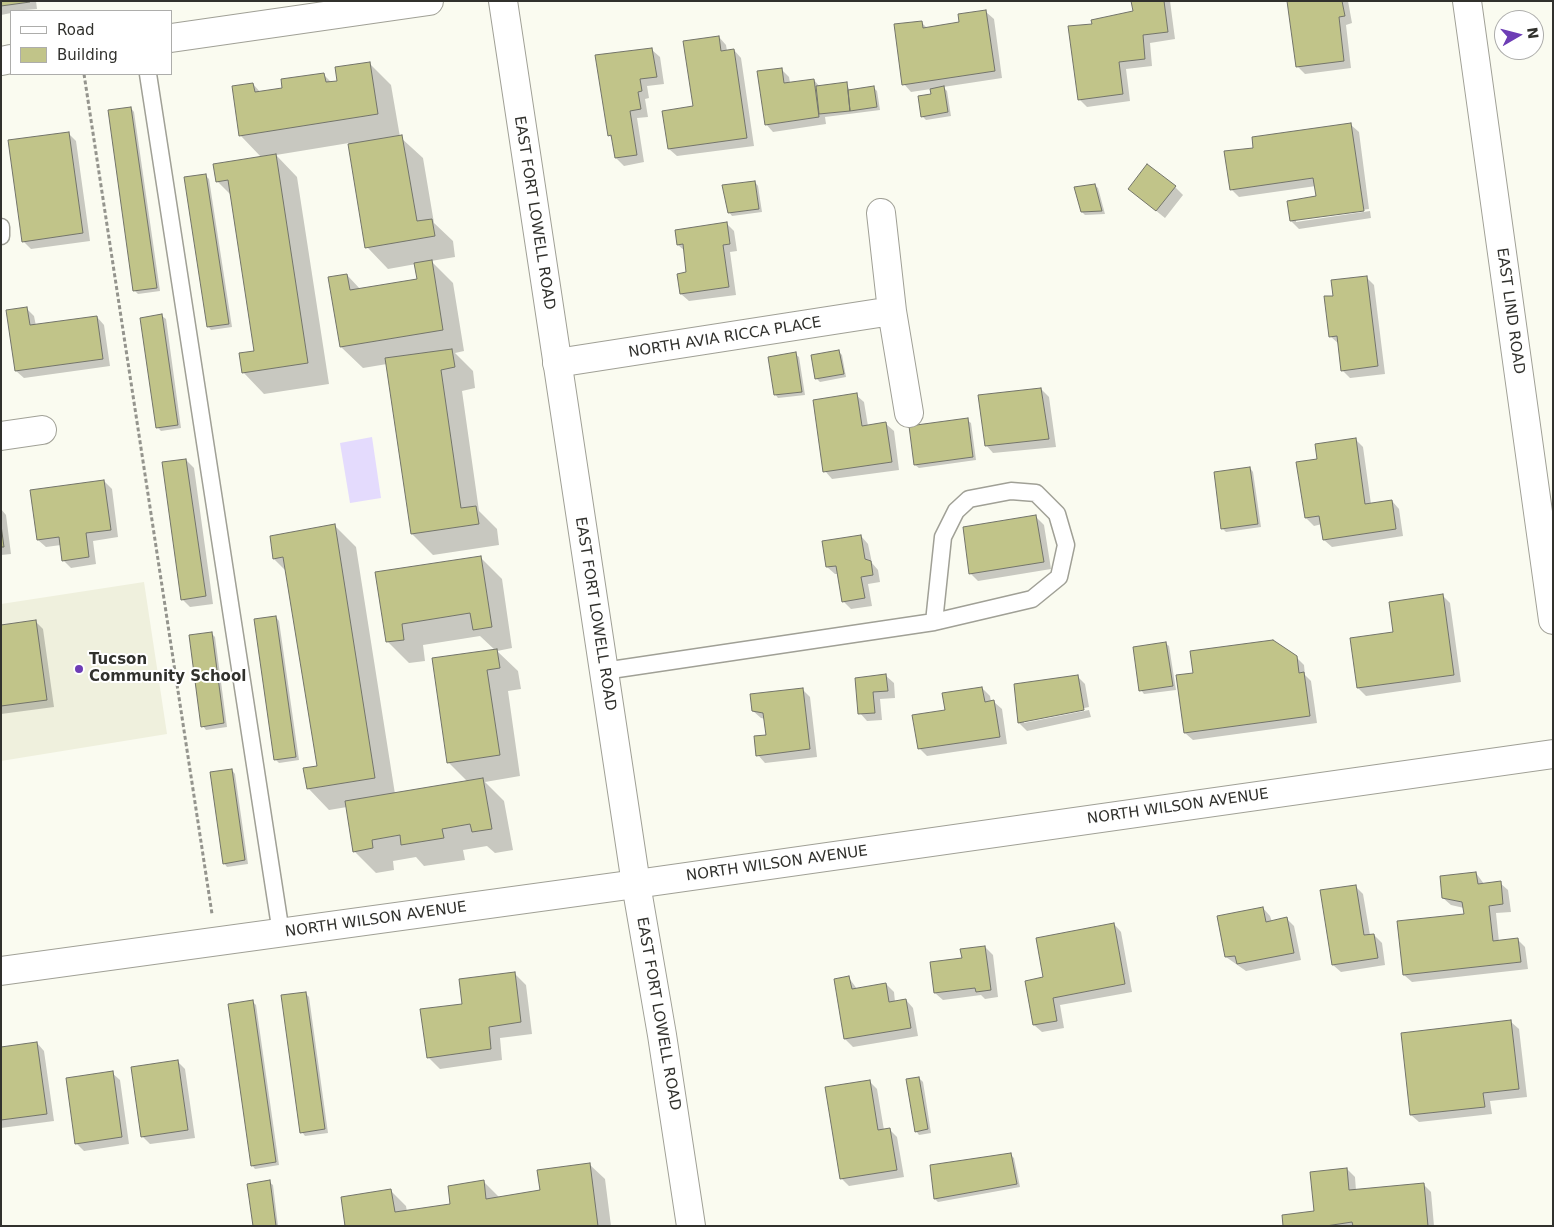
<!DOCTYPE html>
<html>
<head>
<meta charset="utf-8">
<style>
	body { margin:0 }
	#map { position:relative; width:1554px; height:1227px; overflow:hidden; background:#fafbf0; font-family:"DejaVu Sans",sans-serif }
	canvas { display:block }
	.frame { position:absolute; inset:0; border:2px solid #31312d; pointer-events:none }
	.legend { position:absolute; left:10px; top:10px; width:162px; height:65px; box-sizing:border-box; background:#fff; border:1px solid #adadab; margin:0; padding:6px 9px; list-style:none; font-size:15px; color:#31312d }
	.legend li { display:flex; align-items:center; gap:10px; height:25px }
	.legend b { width:25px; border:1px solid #adadab }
	.north { position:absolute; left:1494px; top:10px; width:50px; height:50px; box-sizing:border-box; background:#fff; border:1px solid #adadab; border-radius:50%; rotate:82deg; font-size:14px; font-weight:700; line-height:20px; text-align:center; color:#31312d }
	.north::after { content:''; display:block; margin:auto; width:18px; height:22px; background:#6d3db5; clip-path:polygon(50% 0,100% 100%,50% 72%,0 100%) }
</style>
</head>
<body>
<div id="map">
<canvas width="1554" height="1227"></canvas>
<div class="frame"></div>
<ul class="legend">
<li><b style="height:6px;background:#fff"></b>Road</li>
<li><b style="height:14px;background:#c1c489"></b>Building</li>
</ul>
<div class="north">N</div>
</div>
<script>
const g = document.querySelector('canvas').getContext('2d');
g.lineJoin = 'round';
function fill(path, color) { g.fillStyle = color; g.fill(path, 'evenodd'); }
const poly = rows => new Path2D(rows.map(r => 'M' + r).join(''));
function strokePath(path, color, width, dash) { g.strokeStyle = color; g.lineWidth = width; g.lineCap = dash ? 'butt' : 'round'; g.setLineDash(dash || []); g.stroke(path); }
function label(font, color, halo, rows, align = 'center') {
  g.font = font + ' "DejaVu Sans",sans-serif'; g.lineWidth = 4; g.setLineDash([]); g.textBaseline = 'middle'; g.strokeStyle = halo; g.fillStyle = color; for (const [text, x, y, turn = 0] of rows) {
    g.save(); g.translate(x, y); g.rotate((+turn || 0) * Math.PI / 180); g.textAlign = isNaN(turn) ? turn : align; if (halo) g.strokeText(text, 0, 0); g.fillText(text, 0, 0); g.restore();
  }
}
fill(poly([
	[144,582,167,734,1,761,1,604]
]), '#eff0dd');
fill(poly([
	[372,437,381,498,350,503,340,443]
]), '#e4dbfd');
fill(poly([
	[1,1,36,1,37,9,11,11,11,13,1,15],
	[1133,1,1170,1,1175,39,1150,43,1152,66,1126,69,1130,101,1087,107,1079,99,1094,25,1134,12],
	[1288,1,1348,1,1352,23,1346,25,1351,68,1305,74,1297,66],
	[986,12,994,19,1002,78,943,87,947,91,951,116,926,120,922,116,932,95,931,89,911,92,904,84,921,22,928,29,960,23],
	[719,37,726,45,727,51,734,50,741,58,754,146,677,156,669,149,694,107],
	[652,50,660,57,664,84,647,86,649,98,645,99,648,117,637,118,644,162,624,166,616,158,613,139,609,135],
	[369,63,391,85,400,137,423,158,434,223,453,241,455,257,431,261,453,283,464,351,455,353,473,371,475,388,462,391,479,511,497,529,499,545,433,555,412,534,387,364,363,368,341,347,347,275,361,290,418,280,416,264,388,269,367,247,349,143,276,155,297,177,329,384,264,394,243,372,255,352,232,196,217,181,262,158,241,136,234,87,253,84,261,93,283,90,323,74,332,83,339,82],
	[781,69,789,77,790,83,814,80,820,87,846,83,850,91,874,88,877,91,880,110,825,117,826,124,773,132,766,124],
	[131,108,134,112,160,291,138,294,134,290],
	[1351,125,1359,132,1369,209,1296,219,1296,222,1370,211,1371,218,1299,229,1291,221,1318,198,1316,186,1239,197,1231,189,1255,149],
	[68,133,76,141,90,241,31,249,23,241],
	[206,176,209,179,232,327,211,330,208,326],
	[755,182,758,186,762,212,732,216,729,212],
	[1094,185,1098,188,1105,214,1085,215,1082,212],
	[1175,187,1183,195,1165,218,1129,189],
	[726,223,734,231,737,251,730,252,736,295,689,301,681,294,688,273,685,251,678,245],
	[1366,277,1374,285,1385,374,1350,378,1342,370,1339,344,1330,336,1334,297],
	[27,309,34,316,36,326,97,317,104,325,110,366,24,378,16,371],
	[162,316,166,319,181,428,161,431,157,427],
	[838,351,842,355,846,377,820,382,817,379],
	[795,354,799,357,805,395,778,398,775,394],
	[1041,389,1049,397,1056,447,993,453,986,445],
	[856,395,864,402,868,426,886,424,894,431,899,470,832,479,825,471],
	[967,420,971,423,976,460,919,468,915,465],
	[1355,439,1363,447,1371,504,1392,501,1399,509,1403,536,1332,547,1324,540,1322,524,1314,526,1306,518,1298,463,1319,460],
	[186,460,194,468,213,604,190,607,182,599],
	[1250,468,1253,472,1261,527,1226,532,1222,528],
	[104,481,112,489,118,537,93,541,96,564,71,568,63,560,61,545,46,547,38,540],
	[1,509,6,515,11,554,1,555],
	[1036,517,1044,525,1051,569,978,581,970,573],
	[334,525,356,547,395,794,468,782,448,762,495,650,480,636,423,645,425,661,409,663,388,642,376,573,480,557,502,579,512,648,497,651,518,671,521,689,508,691,520,776,485,782,504,801,513,850,495,853,487,846,463,850,465,860,424,866,416,857,393,861,394,870,376,873,354,851,347,807,329,810,308,788,318,767,287,572,274,559],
	[861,536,868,544,872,563,878,570,880,582,868,584,872,606,851,609,843,601,839,574,835,574,827,567],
	[1442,595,1450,603,1461,682,1366,696,1358,688,1352,639,1395,633],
	[276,617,279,621,299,760,279,763,275,759],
	[35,621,43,629,54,707,1,714,1,626],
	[211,633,215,637,227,727,206,730,203,726],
	[1165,643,1169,646,1176,690,1144,694,1141,690],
	[1296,657,1304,665,1305,675,1311,681,1317,723,1193,740,1185,733],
	[886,676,894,683,895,698,880,699,882,720,867,721,860,713,857,679],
	[1077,676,1085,684,1089,707,1024,721,1024,723,1089,710,1091,717,1027,731,1019,723,1015,685],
	[982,688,990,696,991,702,994,702,1002,709,1007,744,927,756,919,748,946,711],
	[802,689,810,697,817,757,765,763,758,755,768,736,766,719,761,718,753,711],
	[232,770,235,774,248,864,227,867,224,863],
	[1476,873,1484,884,1500,883,1508,890,1511,912,1496,913,1499,942,1517,939,1525,947,1528,969,1412,982,1404,975,1465,915,1464,908,1451,905,1443,898],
	[1355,886,1363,894,1370,935,1374,935,1382,943,1385,965,1341,972,1333,965],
	[1263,908,1270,916,1272,922,1287,919,1294,926,1301,960,1246,971,1226,957],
	[1114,924,1121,932,1132,992,1060,1005,1064,1028,1042,1032,1034,1025,1045,978],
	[985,947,993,955,998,997,985,999,981,995,943,1000,935,993,963,959],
	[514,973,526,985,532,1034,500,1038,502,1060,440,1069,428,1057,464,1005],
	[849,978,857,989,886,984,894,992,895,1002,906,1000,913,1008,918,1036,853,1047,845,1039,835,980],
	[305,993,309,997,328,1133,305,1136,302,1132],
	[253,1002,256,1005,279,1165,255,1169,252,1165],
	[1511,1022,1519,1029,1527,1097,1490,1101,1492,1114,1419,1122,1411,1115],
	[37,1043,44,1051,54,1121,1,1128,1,1048],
	[177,1061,185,1069,195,1138,150,1144,142,1136],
	[112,1073,120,1080,129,1144,84,1151,76,1143],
	[919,1078,923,1082,931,1133,919,1135,916,1131],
	[869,1081,877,1089,884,1130,889,1129,897,1137,904,1177,849,1186,842,1179],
	[1011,1155,1014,1158,1020,1187,938,1202,935,1199],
	[589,1164,605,1179,611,1226,347,1226,391,1191,406,1206,407,1212,452,1205,484,1182,499,1197,541,1191],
	[1347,1169,1355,1177,1356,1191,1423,1184,1431,1192,1434,1226,1284,1226,1315,1213],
	[269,1182,273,1185,278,1226,254,1226]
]), '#0003');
const building = poly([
	[1,1,30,1,30,2,1,6,1,1],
	[1131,1,1164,1,1168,32,1143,35,1145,59,1119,62,1123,94,1078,100,1068,26,1092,24,1091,20,1133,11,1131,1],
	[1287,1,1342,1,1345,16,1339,17,1344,61,1296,67,1287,1],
	[986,10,995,71,902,85,894,24,922,21,923,28,959,22,958,14,986,10],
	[719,36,721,51,734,49,747,138,668,149,662,111,693,106,683,41,719,36],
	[652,48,657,77,640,79,642,91,638,92,641,109,630,111,637,155,615,158,611,135,608,136,595,55,652,48],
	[370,62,378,114,239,136,232,86,253,83,255,92,282,88,281,79,324,73,326,82,337,81,335,67,370,62],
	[782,68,784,83,814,79,819,117,765,125,757,71,782,68],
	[847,82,850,111,819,114,816,86,847,82],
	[874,86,877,107,850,111,848,90,874,86],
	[944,86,948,112,921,117,918,96,931,94,930,89,944,86],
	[131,107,157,288,133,291,108,110,131,107],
	[1351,123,1364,211,1290,221,1287,201,1316,196,1313,178,1230,190,1224,151,1253,148,1252,137,1351,123],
	[69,132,83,233,22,242,8,140,69,132],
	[402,135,417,221,432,219,435,236,365,248,348,144,402,135],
	[276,154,308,363,242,373,239,353,254,351,228,180,216,182,213,164,276,154],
	[1147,164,1176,186,1156,211,1128,189,1147,164],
	[206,174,229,324,207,327,184,177,206,174],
	[755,181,759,209,728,213,722,185,755,181],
	[1095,184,1102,211,1081,212,1074,187,1095,184],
	[727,222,730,244,723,245,729,287,680,294,677,274,686,272,683,244,677,245,675,230,727,222],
	[432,260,443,330,340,347,328,277,347,274,350,290,417,279,414,263,432,260],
	[1367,276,1378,366,1341,371,1337,336,1329,337,1324,296,1333,296,1331,280,1367,276],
	[27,307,30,325,97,316,103,359,15,371,6,310,27,307],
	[162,314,178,425,156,428,140,318,162,314],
	[452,349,455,367,441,370,461,508,476,506,479,524,411,534,385,358,452,349],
	[839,350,844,374,815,379,811,355,839,350],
	[796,352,802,392,774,395,768,357,796,352],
	[1041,388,1049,439,985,446,978,395,1041,388],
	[857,393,862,426,886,422,892,462,823,472,813,400,857,393],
	[968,418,973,457,914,465,909,426,968,418],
	[1356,438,1365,504,1392,500,1396,529,1323,540,1319,516,1305,518,1296,462,1317,459,1315,444,1356,438],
	[186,459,206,596,181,600,162,462,186,459],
	[1250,467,1258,524,1221,529,1214,472,1250,467],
	[104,480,111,530,86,533,89,557,62,561,59,537,37,540,30,490,104,480],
	[1036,515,1044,562,969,574,963,527,1036,515],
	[335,524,375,778,307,789,303,768,317,766,283,557,273,559,270,536,335,524],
	[1,525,4,547,1,547,1,525],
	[861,535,865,559,871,561,873,575,861,577,865,598,842,602,836,566,826,567,822,541,861,535],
	[481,556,492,627,473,630,470,613,402,624,404,640,386,642,375,572,481,556],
	[1443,594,1454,675,1357,688,1350,638,1393,632,1389,602,1443,594],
	[276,616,296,757,274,760,254,619,276,616],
	[36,620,47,700,1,706,1,625,36,620],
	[212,632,224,723,201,727,189,635,212,632],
	[1273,640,1297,656,1299,673,1304,672,1310,716,1184,733,1176,675,1193,673,1190,651,1273,640],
	[1166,642,1173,686,1139,691,1133,647,1166,642],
	[497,649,500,668,487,670,500,755,447,763,432,658,497,649],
	[886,674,888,691,873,692,875,713,858,714,855,678,886,674],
	[1078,675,1084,710,1018,723,1014,684,1078,675],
	[982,687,985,702,994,700,1000,737,918,749,912,715,945,710,942,693,982,687],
	[803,688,810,749,756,756,754,736,766,735,763,713,752,711,750,694,803,688],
	[232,769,245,860,223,864,210,772,232,769],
	[483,778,492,829,472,832,470,824,442,829,444,838,401,845,400,835,372,840,373,848,353,852,345,801,483,778],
	[1476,872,1478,884,1501,881,1503,904,1489,906,1493,941,1518,938,1521,962,1403,975,1397,921,1464,914,1462,902,1442,898,1440,876,1476,872],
	[1356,885,1364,935,1374,934,1378,958,1332,965,1320,890,1356,885],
	[1263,907,1266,922,1287,917,1294,953,1237,964,1235,956,1225,957,1217,916,1263,907],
	[1114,923,1125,984,1053,998,1057,1021,1033,1025,1025,981,1043,977,1036,938,1114,923],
	[985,946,991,990,976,992,975,988,934,993,930,962,962,958,960,949,985,946],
	[515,972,521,1022,489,1027,491,1049,427,1058,420,1009,462,1004,459,979,515,972],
	[849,976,852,989,886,983,889,1002,906,999,911,1028,844,1039,834,979,849,976],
	[306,992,325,1129,300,1133,281,995,306,992],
	[253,1000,276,1162,251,1166,228,1004,253,1000],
	[1511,1020,1519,1089,1483,1093,1485,1107,1410,1115,1401,1033,1511,1020],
	[37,1042,47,1114,1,1120,1,1047,37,1042],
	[178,1060,188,1130,141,1137,131,1067,178,1060],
	[113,1071,122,1137,75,1144,66,1078,113,1071],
	[919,1077,928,1129,915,1132,906,1079,919,1077],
	[870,1080,878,1130,890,1128,897,1170,840,1179,825,1087,870,1080],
	[1011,1153,1017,1184,934,1199,930,1165,1011,1153],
	[590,1163,598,1226,345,1226,341,1197,391,1189,395,1212,450,1204,448,1186,484,1180,486,1199,540,1190,537,1170,590,1163],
	[1347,1168,1349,1190,1424,1183,1428,1226,1353,1226,1352,1222,1326,1226,1283,1226,1282,1215,1314,1211,1310,1172,1347,1168],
	[270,1180,276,1226,253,1226,247,1184,270,1180]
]);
fill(building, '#c1c489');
strokePath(building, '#73746a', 1);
const lane = poly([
	[148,74,281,933],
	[1,227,1,236],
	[604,671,934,622,1032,599,1059,577,1066,545,1057,514,1036,493,1011,491,969,499,956,511,943,537,934,622]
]);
const street = poly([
	[1467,1,1553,620],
	[171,38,429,1],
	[1,61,11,59],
	[881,213,892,311,909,413],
	[557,363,892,311],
	[1,436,42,430],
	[1,971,636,884,1553,754]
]);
const secondary = poly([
	[503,1,636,884,662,1035,691,1226]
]);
strokePath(lane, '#a0a096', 19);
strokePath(street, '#a0a096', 30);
strokePath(secondary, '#a0a096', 30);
strokePath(poly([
	[84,74,212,914]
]), '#94948d', 3, [4, 2.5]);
strokePath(lane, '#fff', 16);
strokePath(street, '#fff', 28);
strokePath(secondary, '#fff', 28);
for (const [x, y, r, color] of [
	[79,669,5,"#6d3db5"]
]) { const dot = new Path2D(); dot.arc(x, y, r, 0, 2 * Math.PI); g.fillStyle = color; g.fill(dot); strokePath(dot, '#fff', 2); }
label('15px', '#31312d', '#fff', [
	["EAST FORT LOWELL ROAD",534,213,81],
	["EAST LIND ROAD",1510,311,82],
	["NORTH AVIA RICCA PLACE",725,338,-9],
	["EAST FORT LOWELL ROAD",595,614,81],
	["NORTH WILSON AVENUE",1178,807,-8],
	["NORTH WILSON AVENUE",777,864,-8],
	["NORTH WILSON AVENUE",376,920,-8],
	["EAST FORT LOWELL ROAD",658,1014,80]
]);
label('bold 15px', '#31312d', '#fff', [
	["Tucson",89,660],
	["Community School",89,677]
], 'left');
</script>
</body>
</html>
